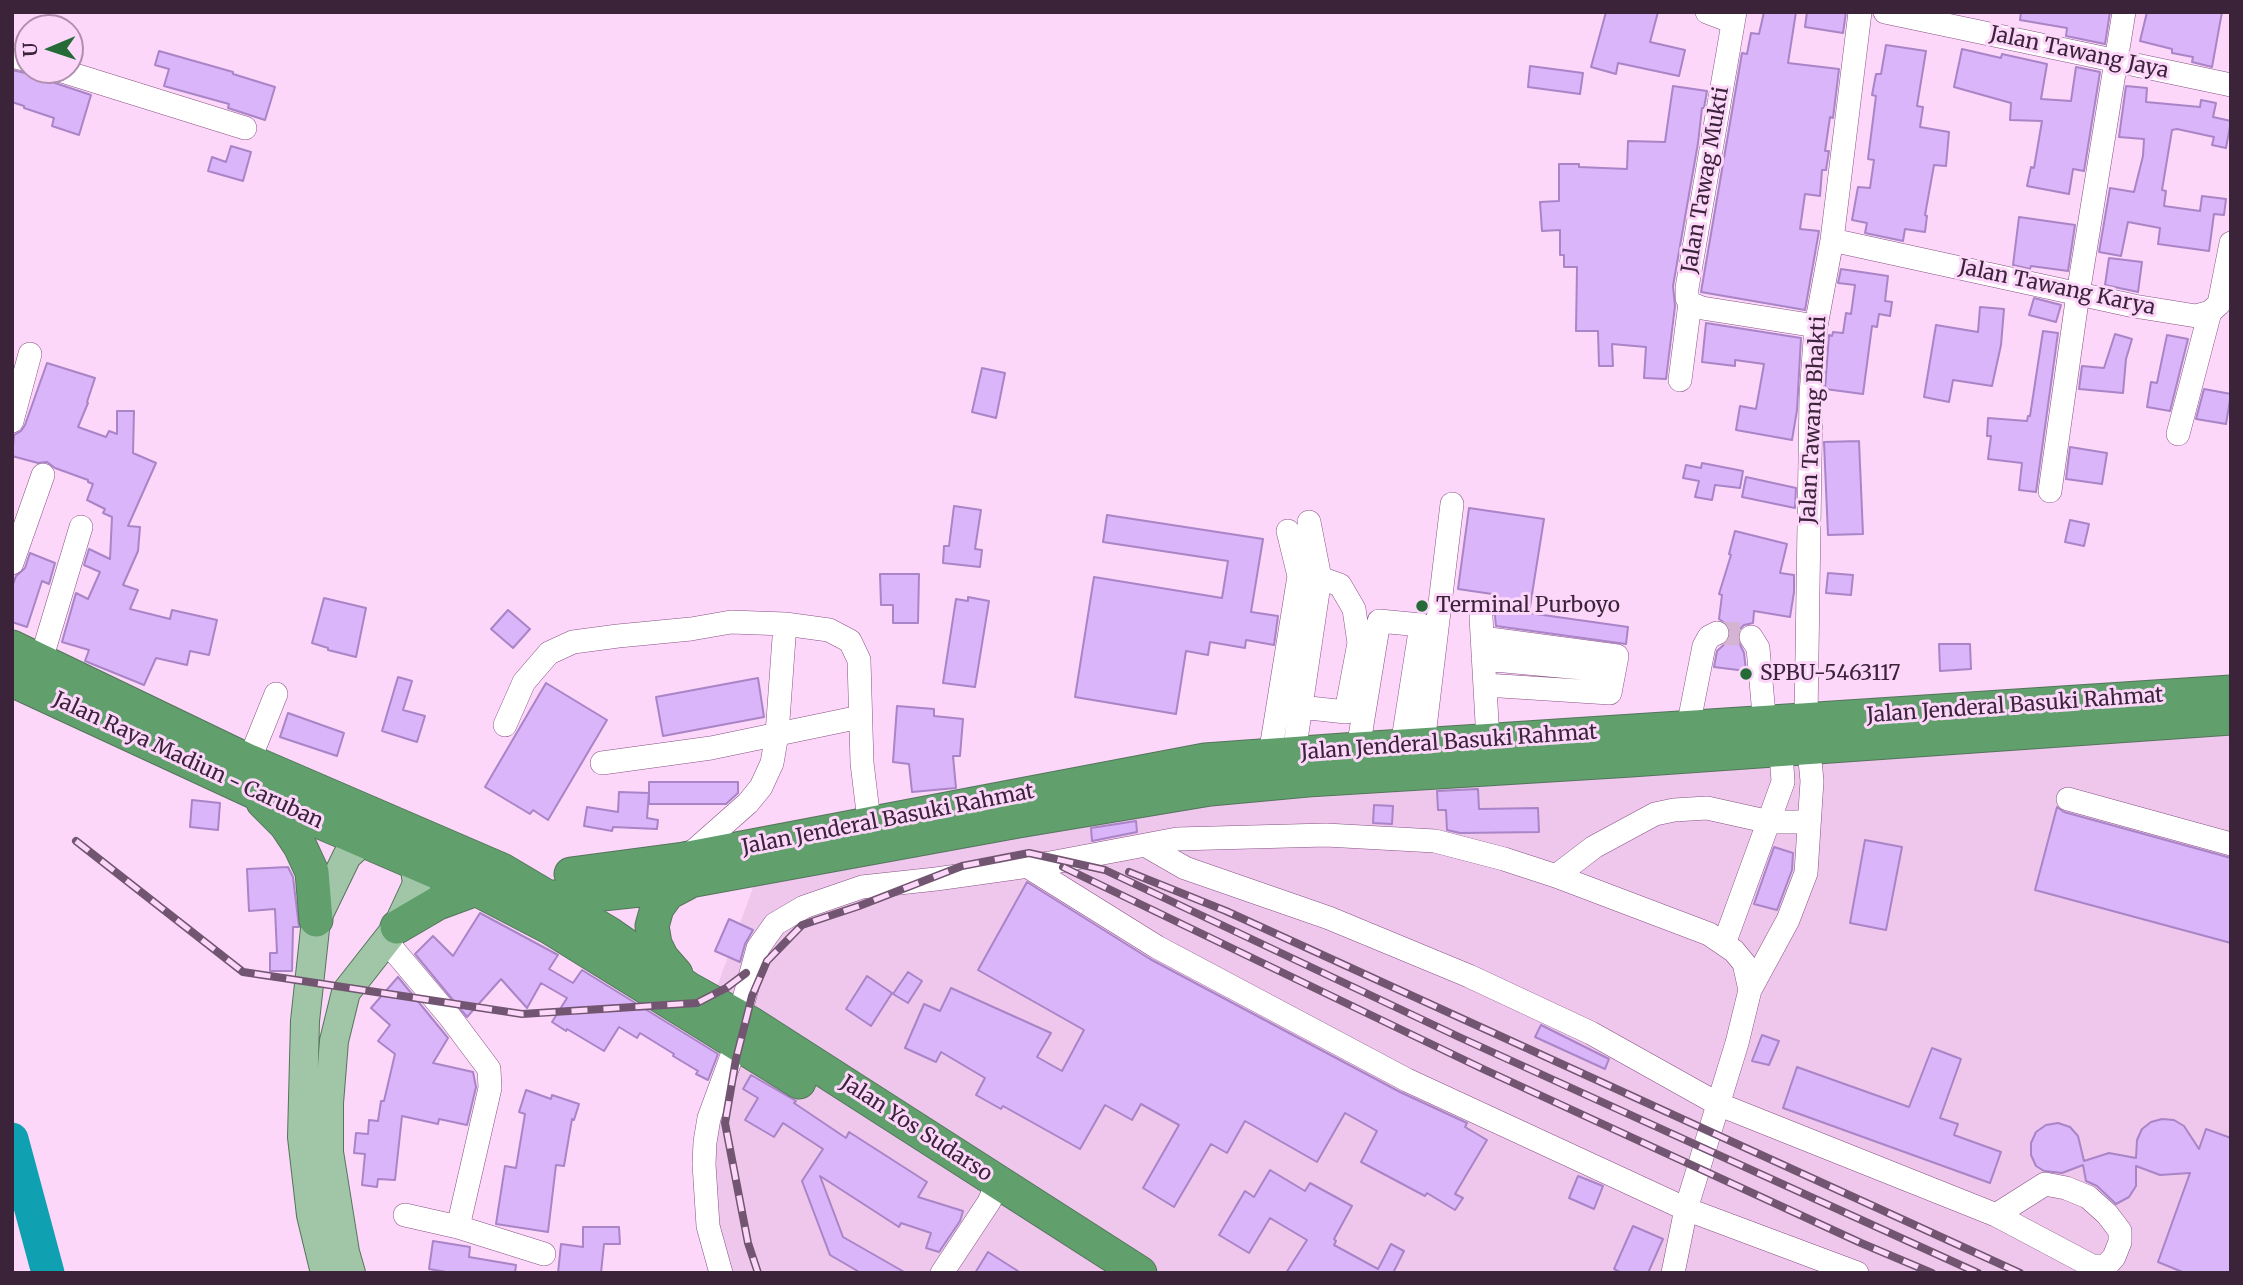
<!DOCTYPE html>
<html>
<head>
<meta charset="utf-8">
<style>
	body { margin:0 }
	#map { position:relative; width:2243px; height:1285px; overflow:hidden; background:#fcd7f9; font-family:Merriweather,serif }
	canvas { display:block }
	.frame { position:absolute; inset:0; border:14px solid #3b233a; pointer-events:none }
	.north { position:absolute; left:14px; top:14px; width:70px; height:70px; box-sizing:border-box; background:#fcd7f9; border:2px solid #af8fad; border-radius:50%; rotate:268deg; font-size:19px; font-weight:700; line-height:28px; text-align:center; color:#3b233a }
	.north::after { content:''; display:block; margin:auto; width:24px; height:32px; background:#246b37; clip-path:polygon(50% 0,100% 100%,50% 72%,0 100%) }
</style>
</head>
<body>
<div id="map">
<canvas width="2243" height="1285"></canvas>
<div class="frame"></div>
<div class="north">U</div>
</div>
<script>
const g = document.querySelector('canvas').getContext('2d');
g.lineJoin = 'round';
function fill(path, color) { g.fillStyle = color; g.fill(path, 'evenodd'); }
const poly = rows => new Path2D(rows.map(r => 'M' + r).join(''));
function strokePath(path, color, width, dash) { g.strokeStyle = color; g.lineWidth = width; g.lineCap = dash ? 'butt' : 'round'; g.setLineDash(dash || []); g.stroke(path); }
function label(font, color, halo, rows, align = 'center') {
  g.font = font + ' Merriweather,serif'; g.lineWidth = 6; g.setLineDash([]); g.textBaseline = 'middle'; g.strokeStyle = halo; g.fillStyle = color; for (const [text, x, y, turn = 0] of rows) {
    g.save(); g.translate(x, y); g.rotate((+turn || 0) * Math.PI / 180); g.textAlign = isNaN(turn) ? turn : align; if (halo) g.strokeText(text, 0, 0); g.fillText(text, 0, 0); g.restore();
  }
}
fill(poly([
	[2231,734,2231,1273,723,1273,693,1181,725,1053,718,984,755,882,1166,808]
]), '#efc7ed');
strokePath(poly([
	[12,1139,48,1273]
]), '#0fa0b2', 33);
const building = poly([
	[1606,12,1658,12,1650,42,1685,50,1679,76,1618,63,1616,74,1591,67,1606,12],
	[1764,12,1796,12,1788,63,1839,69,1833,118,1830,117,1825,151,1829,151,1826,170,1822,170,1820,196,1805,194,1800,229,1819,231,1805,310,1701,292,1742,53,1747,54,1751,33,1759,34,1764,12],
	[1807,12,1846,12,1843,33,1805,27,1807,12],
	[2021,12,2110,12,2105,44,2066,36,2067,28,2020,20,2021,12],
	[2147,12,2222,12,2212,67,2192,62,2193,57,2172,53,2172,49,2140,41,2147,12],
	[1886,45,1926,51,1917,106,1923,107,1920,127,1949,132,1946,166,1934,165,1925,215,1927,216,1925,232,1905,229,1903,241,1865,233,1867,223,1852,220,1858,187,1870,188,1874,160,1868,159,1876,96,1872,95,1876,74,1881,74,1886,45],
	[1962,49,2001,58,2002,54,2047,64,2041,99,2071,101,2076,67,2100,72,2084,171,2073,169,2069,194,2027,186,2031,167,2034,168,2042,121,2010,120,2011,103,1954,87,1962,49],
	[159,51,233,72,233,74,275,87,265,120,228,108,229,104,164,86,169,69,155,65,159,51],
	[1530,66,1583,73,1580,94,1528,87,1530,66],
	[12,70,34,75,36,71,46,74,49,80,55,83,91,95,79,135,52,126,54,118,24,108,24,106,12,102,12,70],
	[1673,86,1707,91,1704,108,1702,108,1698,143,1673,286,1675,306,1666,379,1644,378,1646,347,1612,344,1613,366,1599,366,1598,331,1576,331,1577,267,1564,267,1564,255,1560,255,1560,230,1542,231,1540,202,1559,201,1559,164,1579,164,1579,167,1627,169,1628,141,1665,142,1673,86],
	[2126,86,2147,88,2146,102,2200,107,2201,100,2216,103,2213,117,2231,121,2226,148,2212,145,2214,137,2177,129,2172,130,2162,190,2166,191,2164,206,2200,211,2202,196,2226,199,2224,215,2214,214,2209,251,2158,244,2160,228,2128,222,2121,256,2099,252,2110,188,2134,192,2143,156,2144,139,2119,137,2126,86],
	[231,146,251,152,243,181,208,171,212,157,226,162,231,146],
	[2019,217,2075,225,2068,271,2031,266,2030,269,2013,265,2019,217],
	[2109,258,2142,262,2138,292,2105,285,2109,258],
	[1841,269,1888,276,1885,301,1892,302,1890,316,1879,314,1877,327,1872,326,1863,394,1825,389,1829,335,1832,336,1833,332,1843,333,1846,313,1851,314,1855,285,1838,283,1841,269],
	[2034,298,2061,305,2056,322,2029,315,2034,298],
	[1980,307,2004,309,2001,345,1992,386,1953,380,1949,402,1924,397,1936,325,1978,332,1980,307],
	[1706,323,1801,338,1797,410,1792,440,1736,430,1740,406,1756,409,1764,364,1735,360,1735,366,1702,362,1706,323],
	[2043,331,2058,333,2036,492,2019,490,2022,463,1988,459,1991,436,1987,436,1988,418,2027,421,2028,416,2030,416,2043,331],
	[2115,334,2132,339,2126,359,2123,393,2079,389,2082,366,2104,368,2115,334],
	[2167,335,2188,339,2170,411,2147,407,2151,382,2157,383,2167,335],
	[47,363,95,378,87,402,88,403,78,427,106,437,109,431,117,434,117,411,134,411,133,453,156,463,128,526,140,527,138,551,123,585,138,590,130,609,170,619,172,610,217,620,209,655,190,651,187,665,156,658,144,685,85,661,89,650,62,642,76,593,88,599,100,572,84,565,89,549,110,559,112,517,103,513,105,509,87,500,93,484,88,482,88,480,55,468,47,462,38,463,12,456,14,435,21,431,25,425,47,363],
	[982,368,1005,373,996,418,972,412,982,368],
	[2204,389,2231,394,2226,424,2196,419,2204,389],
	[1859,441,1863,534,1828,535,1824,442,1859,441],
	[2070,447,2107,453,2102,484,2066,479,2070,447],
	[1702,463,1743,471,1740,488,1715,485,1712,500,1695,497,1699,481,1683,478,1686,465,1701,468,1702,463],
	[1746,477,1796,488,1795,508,1742,497,1746,477],
	[954,506,981,510,975,549,982,550,980,567,943,563,944,546,949,546,954,506],
	[1469,508,1544,519,1529,613,1628,627,1626,644,1496,626,1495,616,1490,607,1492,594,1458,589,1469,508],
	[1107,515,1263,539,1251,612,1278,616,1274,645,1246,640,1245,648,1210,642,1208,655,1186,651,1176,714,1075,697,1094,577,1222,598,1228,561,1103,542,1107,515],
	[2070,520,2089,524,2084,546,2065,542,2070,520],
	[1735,531,1787,544,1780,573,1794,575,1794,592,1790,617,1754,611,1753,623,1744,625,1738,631,1737,638,1744,653,1746,671,1714,667,1717,651,1728,641,1731,635,1729,626,1719,619,1722,595,1719,594,1731,555,1729,554,1735,531],
	[30,553,55,563,49,584,42,581,27,627,12,622,12,587,16,576,25,568,30,553],
	[1828,573,1853,575,1851,595,1826,593,1828,573],
	[880,574,919,574,918,623,893,623,893,605,881,605,880,574],
	[968,597,989,601,975,687,943,683,956,599,968,601,968,597],
	[324,598,366,608,356,657,328,650,328,648,312,643,324,598],
	[508,610,530,629,513,648,491,629,508,610],
	[1939,644,1970,644,1971,669,1940,671,1939,644],
	[398,677,412,681,403,710,425,716,417,742,382,731,398,677],
	[758,678,764,717,663,736,656,697,758,678],
	[546,683,607,720,548,820,533,810,530,814,485,787,546,683],
	[897,706,934,709,934,716,963,719,960,756,953,756,956,788,912,792,909,764,893,762,897,706],
	[288,713,344,733,337,756,280,737,288,713],
	[649,782,738,782,738,793,726,804,649,804,649,793,647,818,658,820,657,829,613,827,612,831,584,826,587,807,618,812,619,792,649,793,649,782],
	[1478,789,1479,809,1538,808,1539,832,1460,833,1447,830,1446,810,1438,810,1437,791,1478,789],
	[192,800,220,803,218,830,190,827,192,800],
	[1374,805,1393,806,1392,824,1373,823,1374,805],
	[2057,807,2064,812,2231,858,2231,943,2035,890,2057,807],
	[1136,821,1137,832,1092,841,1091,828,1136,821],
	[1865,840,1902,847,1886,930,1850,923,1865,840],
	[1774,847,1793,853,1792,870,1777,910,1754,904,1774,847],
	[288,867,293,877,299,927,293,927,292,971,270,971,270,953,277,953,275,909,249,911,247,869,288,867],
	[1027,882,1150,959,1400,1092,1467,1123,1465,1127,1487,1140,1455,1194,1463,1198,1455,1210,1427,1193,1425,1196,1361,1162,1377,1131,1345,1113,1317,1162,1245,1121,1227,1153,1211,1144,1174,1207,1143,1188,1179,1125,1141,1104,1132,1120,1105,1105,1080,1149,1003,1106,1001,1109,976,1095,985,1078,941,1052,936,1062,905,1048,924,1004,940,1011,951,988,1051,1033,1037,1057,1062,1071,1084,1030,978,970,1027,882],
	[480,913,558,955,549,969,573,983,582,970,718,1054,708,1080,696,1074,698,1071,673,1056,674,1054,640,1033,637,1038,619,1027,604,1051,567,1029,566,1031,552,1022,567,998,541,983,527,1008,501,979,467,1017,415,954,433,936,453,956,480,913],
	[729,919,753,930,745,944,740,962,715,951,729,919],
	[908,972,922,981,908,1003,893,994,908,972],
	[867,976,892,993,871,1026,846,1009,867,976],
	[398,977,448,1038,433,1063,473,1072,476,1087,467,1125,439,1119,438,1124,402,1116,395,1180,378,1179,377,1187,362,1185,365,1154,354,1153,356,1133,368,1134,369,1120,378,1121,381,1101,384,1101,395,1054,378,1041,390,1025,371,1008,398,977],
	[1541,1025,1609,1059,1605,1069,1535,1037,1541,1025],
	[1762,1035,1779,1041,1769,1065,1752,1061,1762,1035],
	[1932,1048,1961,1059,1940,1118,1958,1124,1954,1135,2001,1152,1990,1183,1783,1108,1797,1067,1909,1107,1932,1048],
	[751,1075,796,1101,794,1103,846,1138,849,1132,927,1182,918,1197,963,1211,960,1221,939,1252,926,1248,931,1233,901,1223,899,1227,820,1176,843,1237,906,1273,861,1273,830,1255,802,1181,823,1149,783,1123,774,1137,745,1120,758,1098,743,1089,751,1075],
	[526,1090,551,1099,552,1095,579,1104,574,1120,572,1119,564,1166,556,1165,548,1232,496,1224,505,1166,516,1168,525,1114,519,1112,526,1090],
	[2162,1119,2174,1120,2184,1126,2199,1149,2206,1129,2231,1138,2231,1273,2185,1273,2158,1262,2190,1173,2160,1175,2136,1166,2136,1186,2129,1197,2116,1204,2097,1186,2086,1181,2083,1165,2062,1173,2044,1171,2036,1166,2031,1155,2031,1143,2036,1132,2046,1125,2058,1123,2070,1127,2078,1136,2084,1161,2109,1153,2136,1158,2137,1140,2142,1129,2151,1122,2162,1119],
	[1270,1170,1305,1191,1310,1183,1352,1206,1334,1239,1336,1241,1334,1245,1378,1269,1391,1244,1404,1251,1393,1273,1286,1273,1307,1240,1270,1218,1249,1253,1219,1235,1245,1191,1254,1197,1270,1170],
	[1578,1176,1603,1186,1594,1209,1569,1198,1578,1176],
	[1633,1226,1663,1239,1648,1273,1622,1273,1614,1269,1633,1226],
	[583,1227,619,1227,620,1244,604,1244,601,1273,558,1273,561,1244,583,1247,583,1227],
	[433,1241,470,1247,469,1257,516,1265,515,1273,452,1273,429,1269,433,1241],
	[988,1252,1021,1273,975,1273,988,1252]
]);
fill(building, '#dab5f9');
strokePath(building, '#a984c6', 2);
strokePath(poly([
	[1717,633,1742,634,1751,637]
]), '#d5b3d3', 23, [23, 11]);
const minor = poly([
	[1707,12,1733,22],
	[1735,12,1687,288,1687,298,1690,303,1702,308,1816,326],
	[1885,12,2231,85],
	[12,56,28,60],
	[59,70,245,128],
	[1832,240,2134,306,2196,316,2210,312,2219,304,2231,243],
	[1680,380,1690,303],
	[12,421,30,354],
	[2178,434,2210,312],
	[2050,491,2078,294,2124,12],
	[1288,531,1299,576],
	[12,563,43,475],
	[1481,617,1488,740],
	[1751,637,1758,648,1766,737],
	[1482,638,1617,656,1610,693,1485,685],
	[1483,659,1614,671],
	[41,660,81,527],
	[1300,707,1346,712,1359,643,1354,609,1340,585,1320,578,1309,522],
	[505,725,524,682,549,653,573,642,618,636,691,629,731,622,785,624,829,630,850,641,859,660,862,763,871,837],
	[1688,727,1704,646,1709,637,1717,633],
	[1423,744,1452,504],
	[1358,749,1379,621,1421,625,1402,746],
	[1270,755,1299,576,1320,578,1294,753],
	[249,761,276,694],
	[602,763,711,748,860,717],
	[2068,799,2231,844],
	[1145,845,1185,868,1329,918,1469,976,1591,1033,1718,1104,1996,1215,2092,1266,2106,1266,2114,1257,2120,1242,2120,1231,2107,1214,2088,1197,2066,1188,2045,1184,1996,1215],
	[688,856,748,803,761,787,772,763,777,734,785,624],
	[1027,866,1157,947,1407,1080,1686,1209,1857,1273],
	[1556,876,1594,847,1655,814,1674,810,1707,808,1770,822,1809,822],
	[386,941,450,1017,489,1069,490,1088,458,1227],
	[1724,944,1783,782,1780,737],
	[1750,990,1788,920,1806,873,1812,781,1806,719,1811,395,1816,326,1832,240,1860,12],
	[405,1215,458,1227,544,1254],
	[721,1273,708,1226,704,1164,705,1142,709,1118,737,1042,739,1017,758,948,775,924,804,907,862,887,936,879,1050,863,1177,839,1326,835,1435,841,1504,859,1556,876,1709,934,1734,951,1744,963,1750,990,1737,1043,1686,1209,1673,1273],
	[942,1273,989,1202,998,1182]
]);
const major = poly([
	[325,1273,311,1215,302,1137,305,1021,316,920,347,856,363,841,402,828,412,847,417,884,397,927,346,992,334,1041,329,1103,329,1152,345,1252,351,1273]
]);
const highway = poly([
	[12,647,249,761,502,870,610,934,689,989,750,1023,1140,1273],
	[12,680,304,815,476,889,549,927,799,1082],
	[263,802,286,825,300,846,312,872,316,920],
	[571,874,684,859,1205,760,1358,749,2231,692],
	[397,927,438,903,476,889,549,897,574,897,640,890,1018,821,1210,789,1308,780,1631,760,2231,718],
	[676,974,662,958,655,944,652,926,657,908,668,893,687,883]
]);
strokePath(minor, '#875184', 24);
strokePath(major, '#54745b', 30);
strokePath(highway, '#54745b', 35);
strokePath(minor, '#fff', 23);
strokePath(major, '#a0c6a7', 28);
strokePath(highway, '#61a06d', 33);
const rail = poly([
	[76,841,243,972,522,1014,697,1003,726,988,746,973],
	[1063,867,1483,1069,1861,1243,1932,1273],
	[1129,872,1226,911,2020,1273],
	[758,1273,748,1243,725,1123,736,1059,752,996,767,961,802,925,859,906,962,866,1029,853,1105,870,1459,1037,1978,1273]
]);
strokePath(rail, '#725671', 8);
strokePath(rail, '#fcd7f9', 5, [16]);
for (const [x, y, r, color] of [
	[1422,606,7,"#246b37"],
	[1746,674,7,"#246b37"]
]) { const dot = new Path2D(); dot.arc(x, y, r, 0, 2 * Math.PI); g.fillStyle = color; g.fill(dot); strokePath(dot, '#fcd7f9', 2.5); }
label('21px', '#3b233a', '#fcd7f9', [
	["Jalan Tawang Jaya",2079,53,12],
	["Jalan Tawag Mukti",1706,180,-80],
	["Jalan Tawang Karya",2057,288,12],
	["Jalan Tawang Bhakti",1814,420,-87],
	["Jalan Jenderal Basuki Rahmat",2015,706,-4],
	["Jalan Jenderal Basuki Rahmat",1449,743,-4],
	["Jalan Raya Madiun - Caruban",188,761,25],
	["Jalan Jenderal Basuki Rahmat",888,820,-11],
	["Jalan Yos Sudarso",916,1129,33]
]);
label('21px', '#3b233a', '#fcd7f9', [
	["Terminal Purboyo",1436,606],
	["SPBU-5463117",1760,674]
], 'left');
</script>
</body>
</html>
